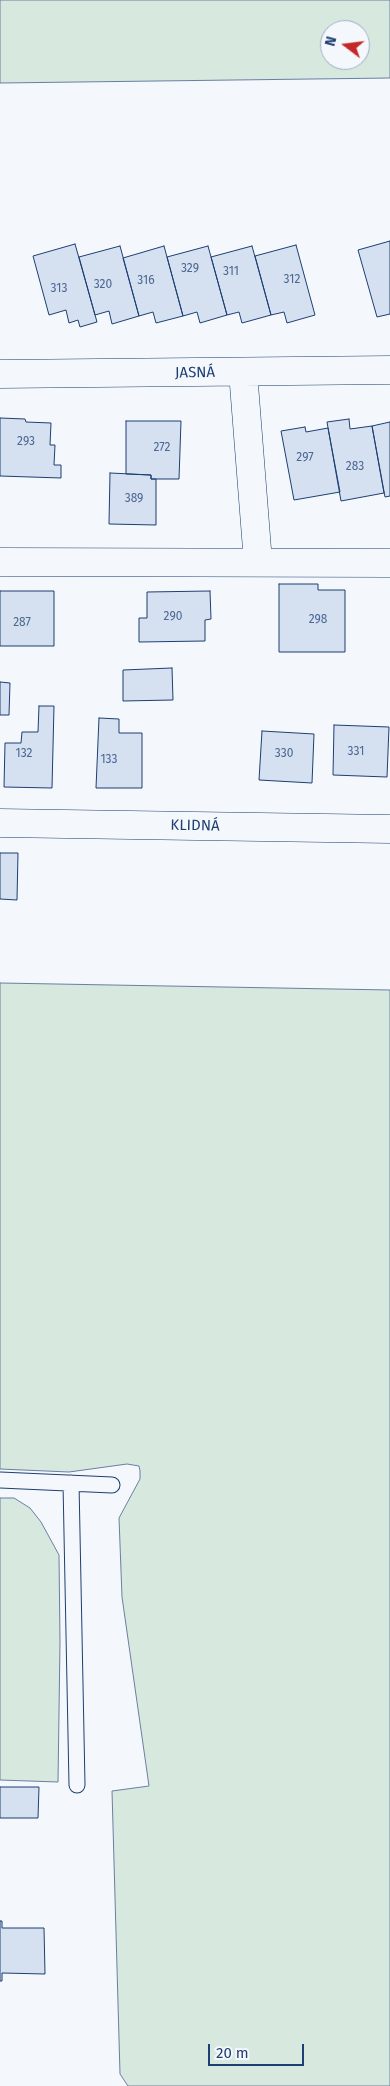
<!DOCTYPE html>
<html>
<head>
<meta charset="utf-8">
<style>
	body { margin:0 }
	#map { position:relative; width:390px; height:2086px; overflow:hidden; background:#f4f7fb; font-family:"Fira Sans",sans-serif }
	canvas { display:block }
	.north { position:absolute; left:320px; top:20px; width:50px; height:50px; box-sizing:border-box; background:#f4f7fb; border:1px solid #9eadc5; border-radius:50%; rotate:285deg; font-size:14px; font-weight:700; line-height:20px; text-align:center; color:#1d3f73 }
	.north::after { content:''; display:block; margin:auto; width:18px; height:22px; background:#c62828; clip-path:polygon(50% 0,100% 100%,50% 72%,0 100%) }
	.scale { position:absolute; left:208px; top:2044px; width:96px; height:22px; box-sizing:border-box; border:2px solid #1d3f73; border-top:0; padding-left:6px; font-size:15px; line-height:18px; white-space:nowrap; color:#1d3f73; -webkit-text-stroke:4px #f4f7fb; paint-order:stroke }
</style>
</head>
<body>
<div id="map">
<canvas width="390" height="2086"></canvas>
<div class="north">N</div>
<div class="scale">20 m</div>
</div>
<script>
const g = document.querySelector('canvas').getContext('2d');
g.lineJoin = 'round';
function fill(path, color) { g.fillStyle = color; g.fill(path, 'evenodd'); }
const poly = rows => new Path2D(rows.map(r => 'M' + r).join(''));
function strokePath(path, color, width, dash) { g.strokeStyle = color; g.lineWidth = width; g.lineCap = dash ? 'butt' : 'round'; g.setLineDash(dash || []); g.stroke(path); }
function label(font, color, halo, rows, align = 'center') {
  g.font = font + ' "Fira Sans",sans-serif'; g.lineWidth = 4; g.setLineDash([]); g.textBaseline = 'middle'; g.strokeStyle = halo; g.fillStyle = color; for (const [text, x, y, turn = 0] of rows) {
    g.save(); g.translate(x, y); g.rotate((+turn || 0) * Math.PI / 180); g.textAlign = isNaN(turn) ? turn : align; if (halo) g.strokeText(text, 0, 0); g.fillText(text, 0, 0); g.restore();
  }
}
const green = poly([
	[0,0,390,0,390,78,0,83,0,0],
	[330,30,360,30,360,60,330,60,330,30],
	[0,983,390,990,390,2086,128,2086,120,2074,112,1791,149,1786,122,1597,119,1518,140,1479,140,1471,139,1466,127,1464,69,1472,0,1469,0,983],
	[0,1498,14,1498,30,1508,41,1522,59,1555,60,1642,58,1782,0,1780,0,1498]
]);
fill(green, '#d7e8df');
strokePath(green, '#687fa3', 1);
const building = poly([
	[390,241,390,314,377,317,358,250,390,241],
	[75,244,97,322,80,327,78,320,69,323,66,310,49,315,33,256,75,244],
	[296,245,315,315,287,323,284,312,271,315,255,256,296,245],
	[120,246,139,316,112,324,109,311,95,315,79,257,120,246],
	[164,246,183,316,156,323,153,312,139,316,123,258,164,246],
	[208,246,227,315,200,323,197,312,183,316,167,257,208,246],
	[252,246,271,315,242,323,239,312,227,315,211,257,252,246],
	[0,418,25,419,26,422,51,423,50,445,55,445,54,465,61,465,61,478,0,476,0,418],
	[349,419,350,429,372,426,384,493,341,501,327,422,349,419],
	[126,421,181,421,179,479,151,479,151,475,126,474,126,421],
	[390,422,390,496,385,497,372,426,390,422],
	[305,427,306,432,328,428,340,492,294,500,281,431,305,427],
	[110,473,151,475,151,479,156,479,156,525,109,524,110,473],
	[279,584,318,584,318,590,345,590,345,652,279,652,279,584],
	[0,591,54,591,54,646,0,646,0,591],
	[210,591,211,619,205,620,205,641,139,642,139,618,147,618,147,592,210,591],
	[172,668,173,700,123,701,123,670,172,668],
	[0,682,10,683,9,715,0,715,0,682],
	[39,706,54,706,52,788,4,787,5,743,21,743,22,732,38,732,39,706],
	[99,718,119,719,119,733,142,733,142,788,96,788,99,718],
	[334,725,389,727,387,777,333,775,334,725],
	[262,731,314,734,312,783,259,780,262,731],
	[0,853,18,853,17,900,0,899,0,853],
	[0,1787,39,1787,38,1818,0,1818,0,1787],
	[0,1921,2,1921,2,1928,44,1928,45,1974,2,1973,2,1981,0,1981,0,1921]
]);
fill(building, '#d5e0f0');
strokePath(building, '#1d3f73', 1);
const service = poly([
	[0,1480,112,1485],
	[71,1483,77,1785]
]);
const minor = poly([
	[243,372,258,562],
	[0,374,390,370],
	[0,562,390,563],
	[0,823,390,829]
]);
strokePath(service, '#1d3f73', 17);
strokePath(minor, '#1d3f73', 29);
strokePath(service, '#f4f7fb', 15);
strokePath(minor, '#f4f7fb', 28);
label('12px', '#4b6792', null, [
	["329",190,269],
	["311",231,272],
	["312",292,280],
	["316",146,281],
	["320",103,285],
	["313",59,289],
	["293",26,442],
	["272",162,448],
	["297",305,458],
	["283",355,467],
	["389",134,499],
	["290",173,617],
	["298",318,620],
	["287",22,623],
	["331",356,752],
	["132",24,754],
	["330",284,754],
	["133",109,760]
]);
label('15px', '#1d3f73', '#f4f7fb', [
	["JASNÁ",195,373,-1],
	["KLIDNÁ",195,826,1]
]);
</script>
</body>
</html>
